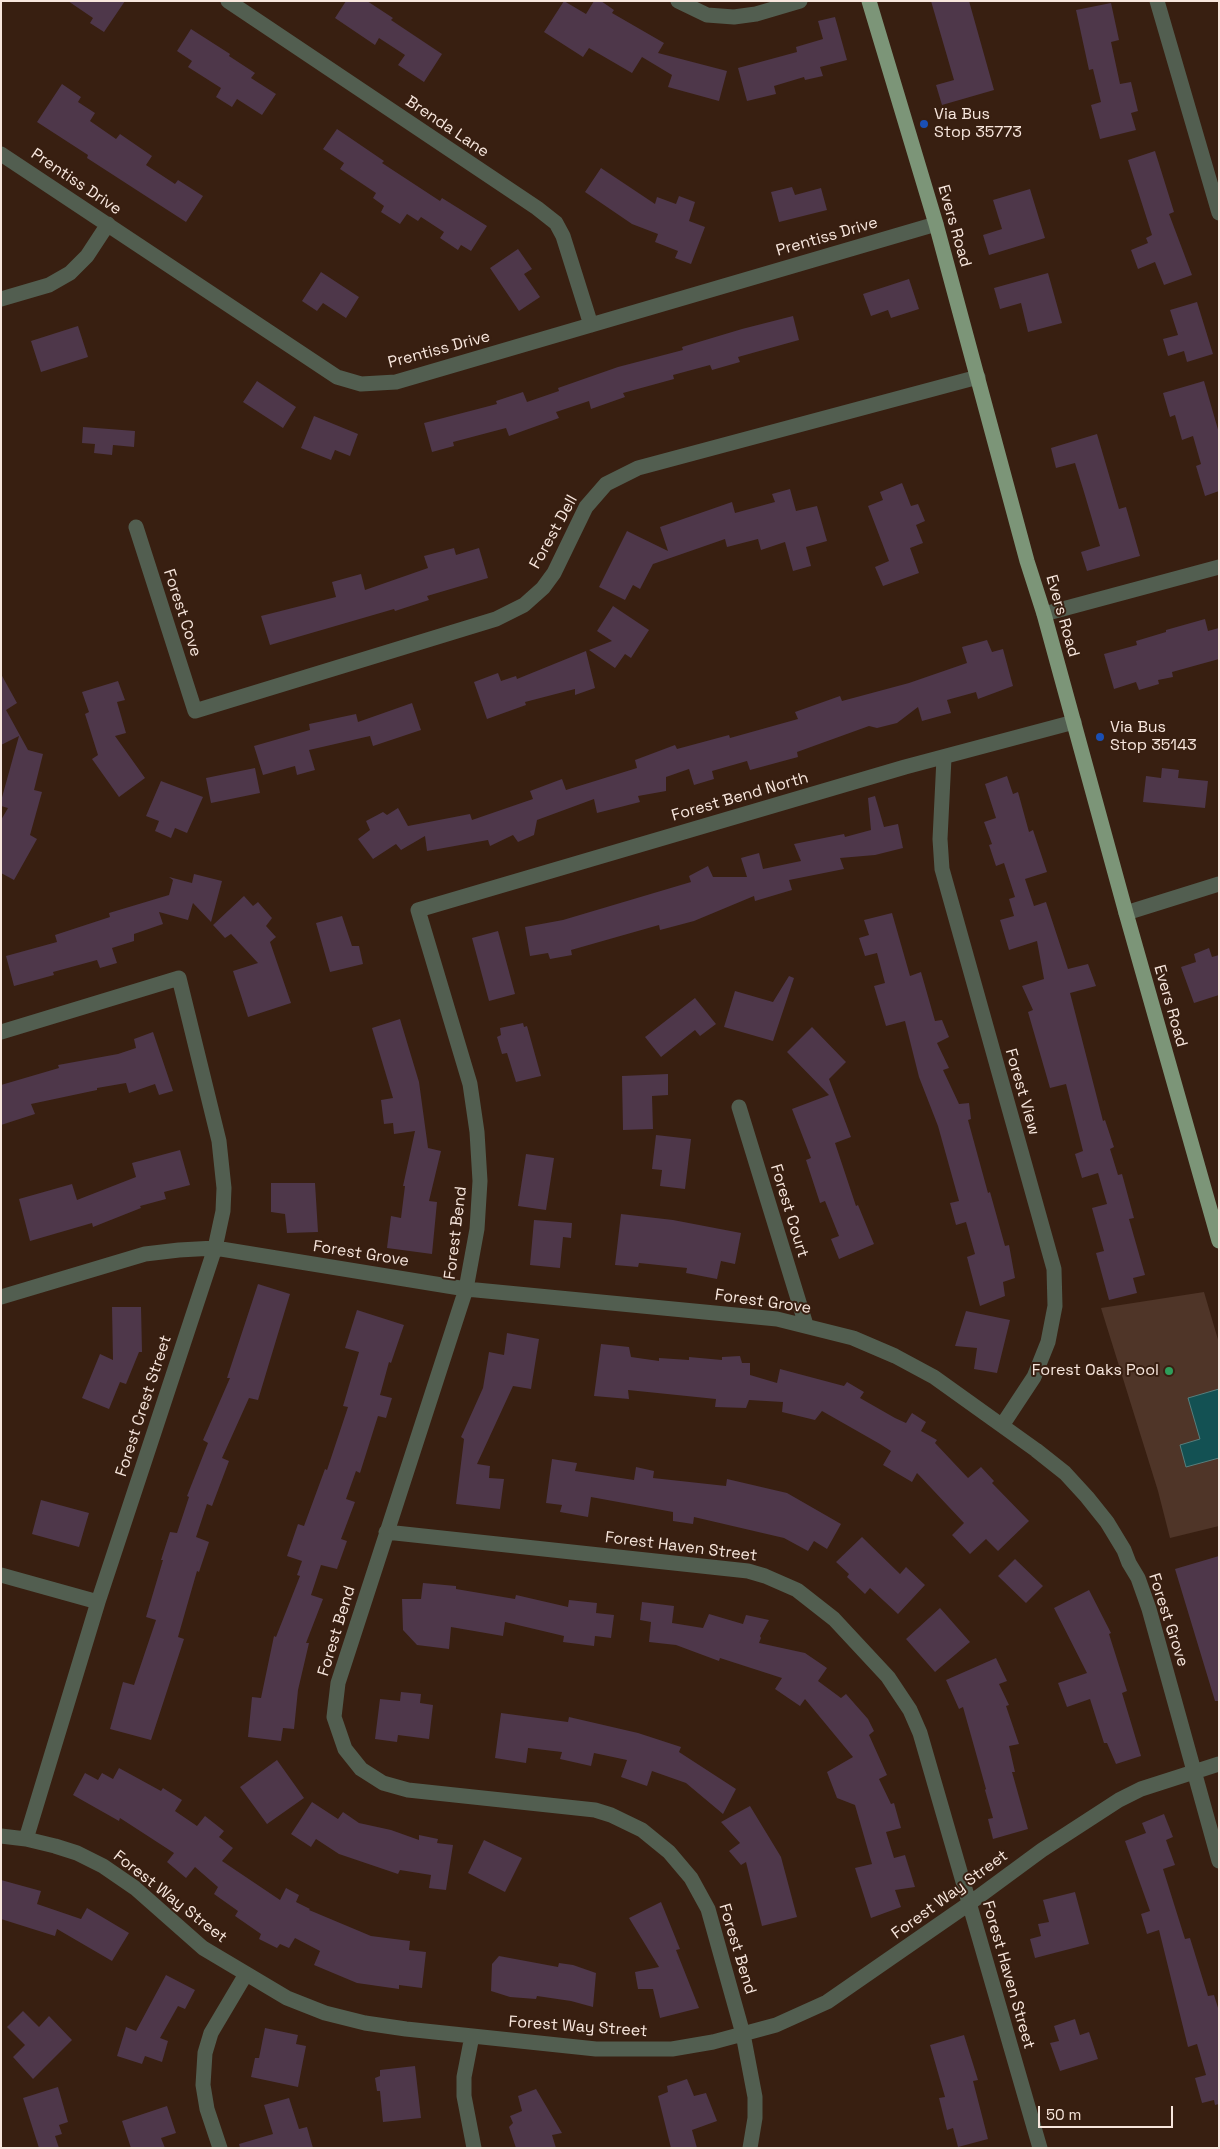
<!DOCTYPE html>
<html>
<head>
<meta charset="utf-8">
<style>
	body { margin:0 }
	#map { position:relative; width:1220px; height:2149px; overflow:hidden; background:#381f11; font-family:"Space Grotesk",sans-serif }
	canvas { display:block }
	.frame { position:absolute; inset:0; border:2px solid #f7e6dd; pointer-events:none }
	.scale { position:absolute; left:1038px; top:2106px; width:135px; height:22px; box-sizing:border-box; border:2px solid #f7e6dd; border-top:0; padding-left:6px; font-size:15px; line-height:18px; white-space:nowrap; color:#f7e6dd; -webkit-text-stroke:4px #381f11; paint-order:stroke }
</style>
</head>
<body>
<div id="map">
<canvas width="1220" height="2149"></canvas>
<div class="frame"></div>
<div class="scale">50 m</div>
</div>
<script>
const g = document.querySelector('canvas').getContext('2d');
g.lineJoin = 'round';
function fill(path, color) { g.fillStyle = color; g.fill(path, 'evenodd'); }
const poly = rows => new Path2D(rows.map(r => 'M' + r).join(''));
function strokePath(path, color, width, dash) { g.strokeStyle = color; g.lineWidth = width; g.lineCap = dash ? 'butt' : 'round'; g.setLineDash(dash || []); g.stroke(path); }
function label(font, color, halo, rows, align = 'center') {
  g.font = font + ' "Space Grotesk",sans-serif'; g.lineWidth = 4; g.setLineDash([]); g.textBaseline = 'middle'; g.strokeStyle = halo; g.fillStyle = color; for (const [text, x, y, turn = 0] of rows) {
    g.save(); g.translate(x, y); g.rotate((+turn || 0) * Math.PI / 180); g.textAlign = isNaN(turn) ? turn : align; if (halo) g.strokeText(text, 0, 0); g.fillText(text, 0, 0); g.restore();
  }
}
fill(poly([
	[1204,1292,1219,1343,1219,1526,1170,1538,1158,1491,1101,1308]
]), '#4f3528');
const water = poly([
	[1219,1389,1219,1458,1186,1467,1180,1445,1200,1439,1188,1398,1219,1389]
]);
fill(water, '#135153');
strokePath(water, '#577e7c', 1);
fill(poly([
	[68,1,125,1,104,32,90,23,93,18],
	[346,1,367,1,393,18,391,20,442,54,424,82,398,65,405,55,379,38,375,45,335,18],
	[564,1,586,14,594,1,601,1,614,10,612,13,664,43,658,53,727,71,719,101,668,87,672,75,642,57,632,73,589,48,583,57,544,32],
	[931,1,969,1,994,90,942,105,936,85,954,80],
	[1111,3,1119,40,1111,42,1120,84,1131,82,1138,111,1131,113,1136,130,1100,139,1091,105,1101,102,1093,69,1089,70,1076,10],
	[835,17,847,60,820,67,823,76,805,80,804,77,774,86,776,94,747,101,738,68,797,52,796,47,823,39,818,21],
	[191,29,230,54,229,56,255,73,251,78,276,94,262,115,237,99,232,107,216,97,221,88,188,67,192,61,177,51],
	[62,84,81,97,78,102,95,113,90,121,116,139,120,134,152,156,146,165,175,184,178,180,203,196,186,222,87,158,88,155,37,122],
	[337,129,384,161,382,163,440,201,442,198,487,226,471,251,461,245,458,250,440,238,444,232,421,217,418,221,407,214,400,224,381,212,384,206,373,198,376,193,340,169,344,163,323,149],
	[1155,151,1174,212,1169,214,1192,275,1164,285,1155,262,1138,269,1131,250,1148,243,1146,238,1152,235,1128,160],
	[601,168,655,204,657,197,676,204,679,196,695,202,689,221,705,227,691,264,675,258,678,251,655,242,658,234,632,224,585,192],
	[792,187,795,195,821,188,827,210,779,222,771,192],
	[1030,189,1045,238,989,255,983,235,1002,229,993,200],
	[518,249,532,269,524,274,540,297,519,311,490,268],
	[321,272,359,297,346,318,323,303,317,311,302,301],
	[1048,273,1062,323,1028,332,1021,303,1000,309,994,288],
	[909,279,919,309,891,318,888,310,871,316,863,294],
	[1197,302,1213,354,1187,362,1184,351,1168,356,1163,339,1178,335,1170,310],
	[793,316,799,340,738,357,740,362,712,370,710,365,673,375,674,379,623,393,625,397,591,409,589,401,556,412,559,418,509,436,506,428,453,442,454,446,432,452,424,423,497,404,496,401,523,392,527,402,559,391,558,388,618,367,683,350,682,347,742,329],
	[78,326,88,357,41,372,31,341],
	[257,381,296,407,283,428,243,402],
	[1204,381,1219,433,1219,491,1205,496,1196,466,1201,464,1193,436,1182,440,1175,415,1170,417,1163,393],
	[314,416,358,434,350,456,335,450,331,460,301,448],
	[83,427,135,431,134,447,113,445,112,455,94,453,95,444,82,443],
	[1097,434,1119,509,1126,507,1140,556,1087,571,1081,552,1100,546,1084,492,1075,463,1056,468,1051,448],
	[902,483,911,506,918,504,925,521,916,525,923,543,910,548,919,573,883,586,875,567,889,561,868,506,883,500,880,492],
	[790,489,796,511,817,506,827,541,806,547,811,566,793,571,785,542,761,550,758,539,727,547,725,539,653,564,640,589,633,585,625,600,599,587,627,531,668,551,660,527,732,502,735,513,775,502,772,494],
	[454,548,456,555,479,548,488,578,427,596,429,600,395,611,394,609,270,645,261,616,336,597,332,582,361,574,365,590,428,568,424,556],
	[613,606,649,630,631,658,625,654,615,668,589,650,612,641,597,631],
	[1205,619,1208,631,1219,628,1219,659,1172,672,1173,677,1158,680,1159,684,1139,690,1136,682,1114,689,1104,654,1137,645,1136,641,1166,632,1166,630],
	[987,640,992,652,1003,649,1013,686,978,699,976,692,947,700,951,713,922,721,918,707,897,723,877,728,869,726,797,752,798,757,750,770,747,761,712,771,714,779,694,785,689,769,666,777,666,791,638,796,640,802,597,813,594,799,537,820,534,835,518,842,513,835,490,846,488,840,427,851,425,836,401,850,396,844,373,859,358,839,370,830,366,821,383,812,387,815,398,808,408,826,470,814,472,820,533,799,530,791,562,779,566,790,637,768,635,760,675,745,677,749,729,735,730,738,798,719,795,712,840,696,842,701,909,683,967,663,962,647],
	[586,651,595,688,575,695,575,689,525,702,526,705,487,719,474,682,498,673,501,681,516,676,517,679],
	[1,674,17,703,6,710,28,750,43,754,34,790,42,792,30,835,37,839,14,880,1,873,1,820,8,808,1,806,1,801,19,736,1,745],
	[118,681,125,700,117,702,126,733,115,736,145,778,119,797,92,759,98,755,85,714,89,712,82,692],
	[412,703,421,730,373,746,370,736,309,750,315,770,297,775,295,766,263,775,254,746,310,730,309,724,356,714,358,722],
	[255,768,260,793,211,803,206,778],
	[1162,768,1179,770,1178,778,1208,781,1205,808,1143,802,1146,776,1161,778],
	[1007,776,1013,794,1018,792,1029,832,1033,830,1047,872,1025,879,1034,906,1046,902,1068,969,1088,964,1096,986,1070,993,1103,1121,1105,1120,1114,1147,1110,1149,1118,1175,1122,1174,1134,1218,1129,1219,1145,1275,1133,1278,1137,1293,1109,1300,1096,1253,1104,1251,1092,1208,1107,1204,1098,1173,1082,1178,1075,1154,1083,1151,1066,1084,1050,1088,1028,1012,1033,1010,1022,986,1044,979,1037,941,1009,950,1000,920,1014,916,1009,899,1015,897,1004,863,996,866,989,845,992,844,984,822,996,818,985,784],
	[161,781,203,797,187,833,175,828,171,838,155,831,159,821,146,816],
	[875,796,884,827,898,824,903,848,875,855,840,858,844,869,789,880,792,890,755,901,754,896,694,921,660,930,659,925,571,950,572,955,550,959,548,953,530,956,525,927,563,920,691,882,689,876,708,866,713,877,747,877,741,858,759,853,763,869,801,861,794,844,844,834,845,837,871,830,868,798],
	[194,874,222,881,211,922,193,903,188,920,159,912,163,924,134,934,134,941,112,948,117,963,100,968,97,960,53,972,54,975,14,986,6,956,57,942,55,935,110,917,109,913,169,895,173,880,169,877,192,883],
	[244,896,253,906,258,902,272,918,266,926,276,937,270,942,291,1003,248,1017,233,971,258,963,231,934,225,938,213,925],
	[892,913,910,976,921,972,935,1021,942,1020,949,1037,937,1043,949,1068,943,1070,959,1104,969,1103,971,1119,968,1120,988,1193,990,1192,1005,1246,1009,1245,1015,1278,1003,1282,1005,1296,980,1306,967,1257,975,1254,966,1222,956,1225,950,1203,959,1201,938,1126,919,1077,905,1021,886,1026,874,986,885,983,877,953,865,956,859,938,869,935,864,920],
	[342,916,352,946,359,946,363,964,330,972,316,923],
	[498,931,515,994,489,1001,472,938],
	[1209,948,1212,957,1219,955,1219,995,1194,1003,1181,967,1196,962,1194,954],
	[789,976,794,978,773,1041,724,1027,735,991,773,1002],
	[695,998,716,1024,700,1036,695,1030,661,1057,645,1037],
	[400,1019,419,1082,428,1148,441,1151,429,1201,437,1202,432,1254,387,1248,391,1216,401,1218,405,1186,403,1186,415,1131,394,1134,393,1123,384,1124,381,1100,393,1098,372,1028],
	[523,1023,524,1027,527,1026,541,1076,516,1082,507,1053,502,1054,497,1037,501,1035,500,1028],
	[812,1027,846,1062,829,1079,851,1137,835,1143,856,1206,858,1205,874,1244,839,1259,831,1239,839,1236,825,1201,820,1203,806,1160,811,1158,792,1109,829,1095,787,1052],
	[153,1032,173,1091,159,1095,155,1084,129,1093,126,1083,97,1088,97,1090,31,1104,35,1114,1,1125,1,1085,59,1068,58,1065,118,1054,136,1048,134,1039],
	[668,1074,668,1095,652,1096,653,1129,623,1130,622,1076],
	[656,1135,691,1139,685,1189,660,1186,662,1170,652,1169],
	[180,1150,190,1185,164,1192,166,1199,140,1206,141,1208,93,1227,92,1223,30,1241,19,1199,72,1184,77,1200,136,1177,132,1163],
	[526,1154,554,1158,546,1210,518,1206],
	[271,1183,315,1183,318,1232,287,1233,285,1214,271,1212],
	[621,1214,673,1220,741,1233,735,1264,721,1261,717,1279,686,1273,687,1268,639,1263,638,1267,615,1265],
	[534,1220,572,1223,571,1238,563,1237,560,1268,530,1265],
	[258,1284,290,1294,258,1400,249,1398,222,1458,229,1461,212,1506,207,1504,196,1537,209,1542,199,1572,197,1571,178,1637,184,1639,151,1740,110,1729,123,1682,134,1685,156,1620,146,1617,163,1560,161,1560,170,1532,177,1533,189,1497,187,1496,208,1443,203,1440,230,1378,227,1378],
	[112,1307,141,1307,142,1352,139,1352,126,1384,120,1382,109,1409,82,1398,100,1354,113,1360],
	[357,1310,404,1325,391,1363,389,1362,380,1395,392,1398,386,1418,378,1416,360,1473,356,1471,346,1499,355,1502,341,1539,347,1541,337,1569,321,1565,311,1595,323,1599,306,1643,309,1643,298,1690,294,1729,283,1728,281,1741,248,1737,252,1697,261,1698,274,1636,276,1637,300,1576,297,1575,302,1561,287,1556,298,1524,304,1526,325,1469,327,1470,348,1407,343,1406,359,1352,345,1348],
	[966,1311,1010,1320,997,1373,974,1369,977,1348,955,1346],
	[507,1333,539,1339,531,1389,513,1386,477,1464,490,1466,489,1478,504,1479,500,1509,456,1504,464,1439,461,1437,483,1388,489,1352,504,1355],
	[601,1344,629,1347,631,1357,659,1361,659,1358,689,1360,689,1357,722,1360,722,1357,740,1356,742,1363,750,1363,750,1375,777,1383,780,1369,844,1386,847,1382,864,1392,860,1398,895,1418,906,1423,912,1413,926,1422,921,1431,937,1440,935,1443,968,1478,981,1467,994,1481,992,1483,1029,1521,998,1551,986,1539,970,1554,952,1535,964,1523,917,1473,912,1482,883,1465,891,1451,880,1444,822,1411,815,1420,782,1412,783,1402,749,1400,746,1408,715,1407,716,1399,628,1390,629,1399,594,1396],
	[552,1459,577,1463,575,1471,634,1480,636,1467,654,1471,653,1478,726,1486,727,1479,787,1493,841,1524,827,1549,814,1541,808,1551,784,1538,694,1517,693,1524,673,1521,673,1512,591,1497,588,1517,560,1512,562,1505,546,1503],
	[41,1500,89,1513,79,1547,32,1534],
	[862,1537,900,1574,906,1567,925,1585,898,1614,870,1588,865,1594,847,1577,849,1574,836,1562],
	[1219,1556,1219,1701,1215,1701,1175,1569],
	[1015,1559,1043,1586,1026,1603,998,1576],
	[423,1583,456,1586,456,1589,515,1599,516,1595,568,1607,569,1600,597,1603,596,1613,614,1615,611,1638,595,1636,594,1646,563,1642,564,1636,505,1622,503,1636,451,1627,449,1649,417,1645,403,1630,402,1599,421,1599],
	[1089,1590,1111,1633,1109,1634,1127,1691,1122,1693,1141,1756,1116,1764,1107,1743,1104,1743,1090,1699,1067,1707,1058,1683,1087,1673,1054,1608],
	[642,1602,674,1606,672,1623,703,1628,709,1614,743,1624,746,1615,769,1620,760,1636,761,1638,759,1643,805,1653,827,1668,818,1681,841,1698,846,1694,868,1719,874,1731,869,1735,887,1775,879,1779,891,1804,894,1803,901,1828,886,1832,894,1858,905,1855,915,1887,895,1890,901,1907,871,1918,855,1868,872,1864,855,1805,837,1798,827,1772,853,1757,805,1699,800,1706,775,1689,782,1678,720,1658,719,1661,676,1645,649,1642,651,1622,640,1620],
	[940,1608,970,1642,935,1672,906,1639],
	[996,1658,1007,1681,999,1684,1009,1705,1006,1706,1019,1744,1009,1746,1015,1772,1012,1772,1028,1829,993,1839,988,1819,993,1818,985,1790,986,1789,963,1707,959,1709,946,1680],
	[401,1692,421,1694,420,1703,433,1705,429,1739,398,1735,397,1742,375,1739,380,1699,400,1701],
	[501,1713,568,1722,569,1717,638,1733,681,1747,679,1752,736,1789,723,1814,686,1783,652,1771,647,1786,621,1777,627,1760,594,1753,591,1766,560,1759,562,1752,528,1748,526,1763,495,1758],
	[277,1760,304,1798,267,1824,240,1787],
	[119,1768,161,1791,163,1788,182,1800,175,1811,197,1826,205,1816,224,1831,219,1837,233,1848,222,1861,280,1900,286,1888,299,1895,296,1902,310,1909,309,1910,371,1936,410,1941,409,1950,426,1952,422,1988,399,1985,399,1989,357,1983,314,1965,320,1951,295,1938,289,1948,280,1944,277,1948,259,1939,261,1934,235,1916,238,1911,214,1894,218,1887,195,1867,186,1878,167,1862,174,1853,120,1818,119,1821,73,1795,85,1773,98,1780,102,1773,113,1779],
	[312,1802,338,1819,343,1812,359,1823,391,1830,419,1840,419,1835,438,1839,437,1843,453,1845,446,1890,429,1888,431,1875,400,1870,398,1874,339,1854,316,1839,311,1847,291,1834],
	[750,1806,781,1857,797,1917,762,1926,746,1862,741,1865,729,1851,740,1843,721,1822],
	[1164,1814,1173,1837,1166,1840,1175,1865,1163,1869,1185,1939,1190,1938,1208,1996,1214,1995,1219,2011,1219,2104,1215,2105,1214,2100,1202,2103,1195,2078,1206,2075,1197,2044,1188,2047,1159,1930,1147,1934,1141,1914,1150,1911,1125,1841,1146,1833,1142,1823],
	[484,1840,522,1858,505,1892,468,1873],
	[1,1880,41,1891,37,1904,81,1919,87,1908,129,1933,112,1961,57,1929,55,1936,1,1919],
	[1075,1892,1089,1944,1035,1958,1030,1939,1041,1936,1038,1924,1049,1922,1043,1900],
	[661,1902,680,1949,676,1950,699,2008,660,2018,653,1989,638,1989,635,1972,659,1967,629,1918],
	[499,1956,558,1967,559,1963,573,1965,596,1973,593,2007,571,2001,537,1996,536,1999,510,1997,491,1991,492,1964],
	[166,1975,195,1990,185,2009,178,2006,160,2038,168,2041,162,2062,145,2056,142,2064,117,2056,126,2027,136,2031],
	[23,2011,39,2027,49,2016,72,2040,33,2079,13,2057,25,2045,7,2027],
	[1075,2019,1080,2035,1089,2032,1098,2059,1060,2071,1050,2043,1059,2041,1054,2026],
	[265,2028,298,2035,296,2044,306,2046,298,2087,251,2077,255,2058,259,2058],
	[964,2035,978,2080,973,2081,988,2139,958,2147,953,2128,947,2130,939,2098,945,2097,930,2045],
	[415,2066,421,2118,383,2122,380,2091,377,2091,375,2078,380,2076,380,2070],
	[687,2079,694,2096,706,2093,717,2121,692,2130,697,2148,671,2148,658,2096,668,2092,667,2086],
	[58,2087,68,2122,59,2125,62,2134,55,2136,59,2148,39,2148,23,2098],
	[536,2089,562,2133,552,2135,556,2148,516,2148,509,2127,513,2123,510,2116,522,2111,518,2096],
	[289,2098,299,2129,307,2127,313,2148,240,2148,239,2144,273,2134,264,2105],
	[167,2106,176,2133,161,2138,165,2148,131,2148,122,2121]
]), '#4e374a');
strokePath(poly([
	[228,1,537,208,556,223,563,236,591,325],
	[678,1,707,15,734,17,756,14,800,1],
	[1157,1,1219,213],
	[1,154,337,377,361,384,396,382,936,224],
	[1,299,49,285,70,273,87,256,108,224],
	[136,527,195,711,496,619,524,605,543,588,554,573,586,507,606,484,638,468,978,377],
	[1044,614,1219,567],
	[944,758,940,839,942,869,1054,1269,1055,1306,1048,1342,1034,1377,1003,1424],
	[1126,913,1219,884],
	[1,1032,179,978,219,1141,224,1188,223,1211,215,1248,98,1602,26,1839],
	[739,1107,806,1325],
	[1,1297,145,1254,179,1250,215,1248,466,1289,777,1319,853,1338,895,1356,934,1377,1036,1450,1065,1473,1087,1497,1107,1522,1124,1550,1129,1563,1138,1578,1149,1609,1219,1861],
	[386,1532,748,1571,765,1576,797,1590,834,1619,888,1677,910,1710,920,1733,1040,2148],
	[1,1575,98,1602],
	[1,1836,26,1839,55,1846,77,1853,103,1866,135,1888,203,1948,287,1998,325,2013,365,2023,406,2029,596,2049,672,2049,713,2042,776,2025,827,2002,970,1903,1042,1850,1119,1800,1141,1789,1219,1764],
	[472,2036,464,2077,464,2096,474,2148],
	[220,2148,207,2109,203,2085,205,2053,211,2033,246,1974],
	[750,2148,755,2118,755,2097,743,2034,708,1909,691,1878,669,1852,642,1830,611,1815,595,1810,408,1790,383,1783,361,1769,345,1749,334,1717,338,1683,466,1289,477,1229,480,1181,477,1132,470,1084,418,910,905,767,1074,722]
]), '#525e50', 15);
strokePath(poly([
	[869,1,936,224,1027,561,1044,614,1126,913,1219,1241]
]), '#7c9578', 15);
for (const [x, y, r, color] of [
	[924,124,5,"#1a4fb4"],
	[1100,737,5,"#1a4fb4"],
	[1169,1371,5,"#2e9e5b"]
]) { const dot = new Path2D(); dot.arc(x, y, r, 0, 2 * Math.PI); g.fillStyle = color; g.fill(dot); strokePath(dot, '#381f11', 2); }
label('16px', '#f7e6dd', '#381f11', [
	["Via Bus",934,115],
	["Stop 35773",934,133],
	["Via Bus",1110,728],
	["Stop 35143",1110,746],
	["Forest Oaks Pool",1159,1371,"right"]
], 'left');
label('16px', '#f7e6dd', '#381f11', [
	["Brenda Lane",447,127,34],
	["Prentiss Drive",76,182,34],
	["Evers Road",954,226,74],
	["Prentiss Drive",827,237,-16],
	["Prentiss Drive",439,350,-15],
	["Forest Dell",554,532,-61],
	["Forest Cove",182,613,72],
	["Evers Road",1062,616,74],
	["Forest Bend North",740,797,-16],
	["Evers Road",1170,1006,74],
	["Forest View",1022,1092,74],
	["Forest Court",789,1211,73],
	["Forest Bend",456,1233,-83],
	["Forest Grove",361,1254,9],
	["Forest Grove",763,1302,8],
	["Forest Crest Street",144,1406,-72],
	["Forest Haven Street",681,1547,7],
	["Forest Grove",1168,1620,72],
	["Forest Bend",337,1631,-73],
	["Forest Way Street",950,1895,-36],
	["Forest Way Street",170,1897,38],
	["Forest Bend",737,1949,73],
	["Forest Haven Street",1008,1975,74],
	["Forest Way Street",578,2027,4]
]);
</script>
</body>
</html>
